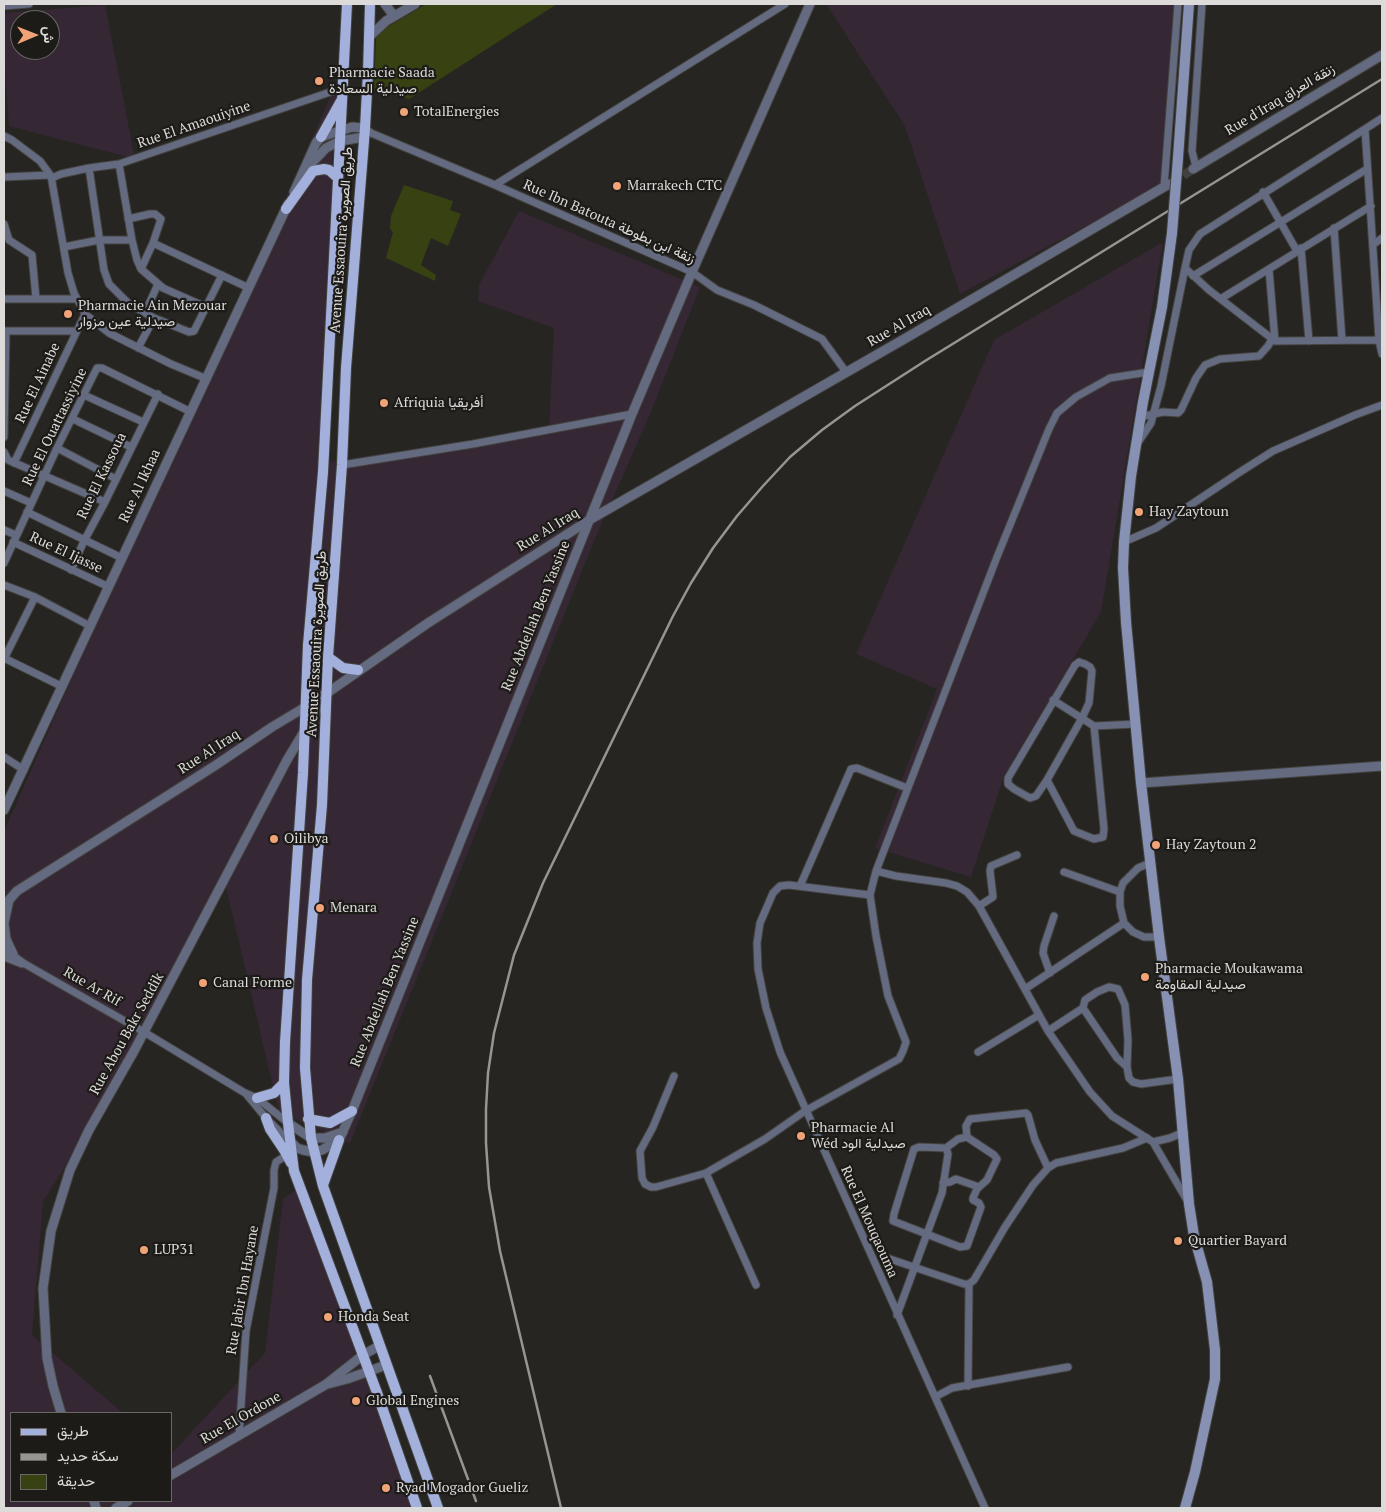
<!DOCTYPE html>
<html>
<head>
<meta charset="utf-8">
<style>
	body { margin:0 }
	#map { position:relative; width:1386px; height:1512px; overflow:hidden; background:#262522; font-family:"PT Serif",Vazirmatn,serif }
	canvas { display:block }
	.frame { position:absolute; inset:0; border:5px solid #dcdbd9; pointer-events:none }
	.legend { position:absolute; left:10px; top:1412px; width:162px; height:90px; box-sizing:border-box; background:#1d1b18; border:1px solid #696865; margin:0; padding:6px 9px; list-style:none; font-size:15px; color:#dcdbd9 }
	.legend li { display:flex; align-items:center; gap:10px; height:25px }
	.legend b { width:25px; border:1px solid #696865 }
	.north { position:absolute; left:10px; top:10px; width:50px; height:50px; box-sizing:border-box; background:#1d1b18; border:1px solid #696865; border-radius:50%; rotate:89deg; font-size:14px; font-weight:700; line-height:20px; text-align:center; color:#dcdbd9 }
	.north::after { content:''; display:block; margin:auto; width:18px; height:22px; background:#efa377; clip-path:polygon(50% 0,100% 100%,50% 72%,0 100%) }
</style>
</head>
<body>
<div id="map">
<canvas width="1386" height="1512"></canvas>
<div class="frame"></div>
<ul class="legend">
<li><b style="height:6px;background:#a3b0db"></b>طريق</li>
<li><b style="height:6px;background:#969592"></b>سكة حديد</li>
<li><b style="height:14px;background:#374111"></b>حديقة</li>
</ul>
<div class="north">ش</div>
</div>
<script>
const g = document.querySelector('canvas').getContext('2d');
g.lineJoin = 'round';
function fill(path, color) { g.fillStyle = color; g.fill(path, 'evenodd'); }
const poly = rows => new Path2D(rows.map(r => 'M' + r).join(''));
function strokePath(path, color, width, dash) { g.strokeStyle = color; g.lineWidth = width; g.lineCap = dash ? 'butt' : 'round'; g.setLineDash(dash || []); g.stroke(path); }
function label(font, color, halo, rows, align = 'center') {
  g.font = font + ' "PT Serif",Vazirmatn,serif'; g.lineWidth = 4.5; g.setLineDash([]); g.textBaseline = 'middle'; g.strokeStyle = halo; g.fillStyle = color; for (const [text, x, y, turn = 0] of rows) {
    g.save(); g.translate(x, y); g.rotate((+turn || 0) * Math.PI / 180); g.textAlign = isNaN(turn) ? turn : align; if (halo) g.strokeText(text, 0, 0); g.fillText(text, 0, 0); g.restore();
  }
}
fill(poly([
	[826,4,1175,4,1168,182,960,294,905,126],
	[105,5,135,159,9,126,4,57,4,13],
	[20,20,50,20,50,50,20,50],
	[337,82,332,150,333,188,322,463,549,428,554,328,478,301,479,285,519,211,700,287,651,412,594,541,350,1143,279,1112,223,874,102,1107,43,1202,32,1335,123,1413,11,1413,11,1501,171,1501,171,1454,265,1353,283,1199,304,1184,420,1508,4,1508,4,831],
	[1163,242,1101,612,1004,776,971,877,875,848,937,689,856,654,994,340]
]), '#352733');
fill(poly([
	[426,4,557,4,409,99,374,90,376,38,382,30],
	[404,185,453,201,450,210,461,214,448,246,431,238,421,265,436,275,435,281,386,258,393,232,390,229,391,216]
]), '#374111');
strokePath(poly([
	[1172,183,1193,169]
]), '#41403d', 9, [9, 4.5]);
const minor = poly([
	[4,6,29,4],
	[1382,118,1365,129,1379,340,1382,354],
	[365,128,371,133,495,185,692,272,717,290,754,305,822,339,846,372],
	[1365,129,1200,234,1189,250,1185,268,1209,290,1275,341,1379,340],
	[4,136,12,140,40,161,51,176,68,273,74,293,85,314,109,333,171,364,207,379],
	[119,164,132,240,137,260,141,269,163,288,206,307],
	[1196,167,1192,151,1202,4],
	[89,168,104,270,109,284,129,304,154,318,189,332,194,331,222,275],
	[4,177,50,175],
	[52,178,61,174,89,168,119,164,342,88],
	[495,185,785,4],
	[1164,187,1178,4],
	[1263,192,1297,251],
	[128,219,150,214,155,214,161,219,153,243,141,269],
	[4,224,9,240,32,255,36,299],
	[1334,228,1342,340],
	[153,243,249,288],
	[1374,244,1382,238],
	[64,247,99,240,132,240],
	[1301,248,1309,341],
	[1269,269,1275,341],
	[1193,276,1367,169],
	[1222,298,1371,206],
	[4,299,77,299],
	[145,313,158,284],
	[4,331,75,331],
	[138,348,154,318],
	[84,395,143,422],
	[1140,417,1163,412,1178,413,1181,410,1196,378,1205,365,1220,359,1259,356,1268,346,1272,339],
	[73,419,131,447],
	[4,437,6,331],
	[1137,444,1151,423,1161,386,1185,268],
	[57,448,116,479],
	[4,452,8,460,105,502],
	[14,463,85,314],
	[342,465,473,444,632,414],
	[4,491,31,503],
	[27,512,122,558],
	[4,530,16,535],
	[13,542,109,587],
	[1124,542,1156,528,1240,472,1273,451,1355,415,1382,405],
	[4,563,57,448,97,368,102,368,191,412],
	[71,570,84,541,105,502,158,394],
	[4,585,35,597,90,626],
	[4,658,61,686],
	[4,659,35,597],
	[1079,662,1085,664,1090,667,1092,671,1089,703,1082,718,1047,780,1036,796,1030,798,1014,789,1008,784,1008,778,1075,665,1079,662],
	[1053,700,1094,726,1136,724],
	[4,757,24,770],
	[1047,780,1074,831,1094,839,1103,837,1104,829,1094,726],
	[1150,863,1138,868,1123,883,1120,892,1120,906,1124,923,1133,932,1144,937,1159,937],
	[876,871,896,876,946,883,957,886,967,892,979,906,1048,1031,1090,1092,1112,1116,1153,1142,1188,1202],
	[1064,872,1120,892],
	[800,886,851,769,857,768,907,788],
	[870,895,789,885,780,886,773,893,760,923,757,943,758,969,766,1008,780,1052,985,1508],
	[979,906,993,897,990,871,991,866,1017,855],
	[4,949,25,964,144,1032,245,1093,257,1098,288,1123],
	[4,957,22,964],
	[1050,973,1043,953,1044,946,1054,916],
	[1025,989,1124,923],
	[1048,1031,1083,1008],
	[978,1052,1039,1015],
	[1127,1067,1128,1040,1125,1005,1118,989,1109,987,1097,992,1085,1000,1083,1008,1117,1058,1127,1067,1129,1078,1133,1082,1141,1084,1178,1079],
	[674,1076,653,1127,640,1151,642,1178,645,1184,651,1187,656,1187,706,1173],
	[247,1095,266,1118,290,1142],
	[967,1137,958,1139,946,1148,919,1147,914,1149,894,1214,893,1221,960,1247,967,1246,981,1207,979,1203,973,1200,973,1198,977,1189,987,1180,997,1159,994,1155,967,1137,966,1126,970,1119,1026,1113,1028,1115,1035,1140,1048,1168],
	[1153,1142,1170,1138,1184,1132],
	[943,1183,950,1182,956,1179,979,1187],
	[887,1258,964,1284,969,1284,974,1280,1005,1227,1033,1185,1048,1168,1056,1163,1123,1148,1147,1138],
	[756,1285,706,1173,765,1139,805,1111,899,1059,903,1051,906,1042,888,996,876,936,870,895,876,871,997,557,1049,429,1057,413,1076,397,1110,378,1149,372],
	[897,1315,942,1193,948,1154,946,1148],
	[968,1386,969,1284],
	[935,1397,952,1388,1068,1367],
	[239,1436,246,1331,274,1188,274,1170,276,1162,287,1155]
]);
const tertiary = poly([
	[385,4,394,16],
	[369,37,386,21,415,4],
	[309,166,326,148,340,141,364,137],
	[1193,169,1382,55],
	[294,192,316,143,321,137,352,127,365,128],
	[1141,783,1382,766],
	[4,810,288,204],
	[13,954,6,939,4,923,9,900,17,891,216,765,272,727,317,700,428,623,591,519,906,338,1169,184],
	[288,1123,311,1138,325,1138,343,1132],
	[291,1142,297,1148,303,1150,313,1152,322,1150,339,1140,352,1111,632,414,692,272,810,4],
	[328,1384,347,1379,386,1365],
	[61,1413,53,1386,47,1358,43,1288,51,1231,70,1170,89,1130,134,1051,287,760,326,695],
	[171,1475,325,1385,363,1355,379,1346],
	[94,1501,96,1508],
	[116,1508,128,1501]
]);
const secondary = poly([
	[1178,158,1189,4],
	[1172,233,1162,307,1143,402,1131,476,1124,542,1123,568,1126,622,1141,783,1159,937,1178,1079,1189,1204,1194,1236,1207,1282,1215,1350,1215,1379,1195,1472,1185,1508]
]);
const primary = poly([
	[347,4,323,472,308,645,303,773,285,1042,284,1083,288,1123,294,1171,376,1390,417,1508],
	[370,4,368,73,365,128,346,368,342,465,328,657,322,805,307,980,305,1068,311,1138,323,1186,438,1508],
	[321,137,341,101],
	[286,209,313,171,324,169,329,170,338,178],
	[328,657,343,668,358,670],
	[257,1098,274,1093,284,1083],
	[266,1118,270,1129,284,1150,291,1163],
	[308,1119,330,1123,352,1111],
	[323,1185,339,1140]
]);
strokePath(minor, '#43423f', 9);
strokePath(tertiary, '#43423f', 11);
strokePath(secondary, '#43423f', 12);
strokePath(primary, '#43423f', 12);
strokePath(minor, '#646a7f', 7);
strokePath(tertiary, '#646a7f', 9);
strokePath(secondary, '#8791b3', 10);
strokePath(primary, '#a3b0db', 10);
strokePath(poly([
	[430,1376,476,1501],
	[561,1508,500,1251,489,1187,486,1143,486,1109,488,1073,494,1033,514,955,543,883,673,616,691,583,713,548,737,516,763,486,790,457,822,430,855,406,925,361,1382,79]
]), '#969592', 2.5);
const secondaryBridge = poly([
	[1172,233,1178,158]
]);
strokePath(secondaryBridge, '#43423f', 12, []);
strokePath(secondaryBridge, '#8791b3', 10);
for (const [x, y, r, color] of [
	[319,81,5,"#efa377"],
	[404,112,5,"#efa377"],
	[617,186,5,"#efa377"],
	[68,314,5,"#efa377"],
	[384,403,5,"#efa377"],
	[1139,512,5,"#efa377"],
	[274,839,5,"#efa377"],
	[1156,845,5,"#efa377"],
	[320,908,5,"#efa377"],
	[1145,977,5,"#efa377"],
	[203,983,5,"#efa377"],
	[801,1136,5,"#efa377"],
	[1178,1241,5,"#efa377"],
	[144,1250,5,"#efa377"],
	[328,1317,5,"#efa377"],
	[356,1401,5,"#efa377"],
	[386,1488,5,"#efa377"]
]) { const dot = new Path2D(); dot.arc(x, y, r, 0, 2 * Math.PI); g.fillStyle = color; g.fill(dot); strokePath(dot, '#1d1b18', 2); }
label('14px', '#dcdbd9', '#1d1b18', [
	["Pharmacie Saada",329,73],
	["صيدلية السعادة",329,89],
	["TotalEnergies",414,112],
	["Marrakech CTC",627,186],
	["Pharmacie Ain Mezouar",78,306],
	["صيدلية عين مزوار",78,322],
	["Afriquia أفريقيا",394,403],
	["Hay Zaytoun",1149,512],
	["Oilibya",284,839],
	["Hay Zaytoun 2",1166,845],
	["Menara",330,908],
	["Pharmacie Moukawama",1155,969],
	["صيدلية المقاومة",1155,985],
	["Canal Forme",213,983],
	["Pharmacie Al",811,1128],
	["Wéd صيدلية الود",811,1144],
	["Quartier Bayard",1188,1241],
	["LUP31",154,1250],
	["Honda Seat",338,1317],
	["Global Engines",366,1401],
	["Ryad Mogador Gueliz",396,1488]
], 'left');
label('14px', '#dcdbd9', '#1d1b18', [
	["Rue d'Iraq زنقة العراق",1280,100,-31],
	["Rue El Amaouiyine",194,125,-19],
	["Rue Ibn Batouta زنقة ابن بطوطة",609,222,24],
	["Avenue Essaouira طريق الصويرة",342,240,-86],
	["Rue Al Iraq",899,326,-30],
	["Rue El Ainabe",38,383,-65],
	["Rue El Ouattassiyine",55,427,-64],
	["Rue El Kassoua",102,476,-64],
	["Rue Al Ikhaa",140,486,-65],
	["Rue Al Iraq",548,530,-32],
	["Rue El Ijasse",66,553,25],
	["Rue Abdellah Ben Yassine",536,616,-68],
	["Avenue Essaouira طريق الصويرة",317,644,-87],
	["Rue Al Iraq",209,752,-33],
	["Rue Ar Rif",92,987,30],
	["Rue Abdellah Ben Yassine",385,992,-68],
	["Rue Abou Bakr Seddik",127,1034,-61],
	["Rue El Mouqaouma",869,1222,66],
	["Rue Jabir Ibn Hayane",243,1290,-80],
	["Rue El Ordone",241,1418,-30]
]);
</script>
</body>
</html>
